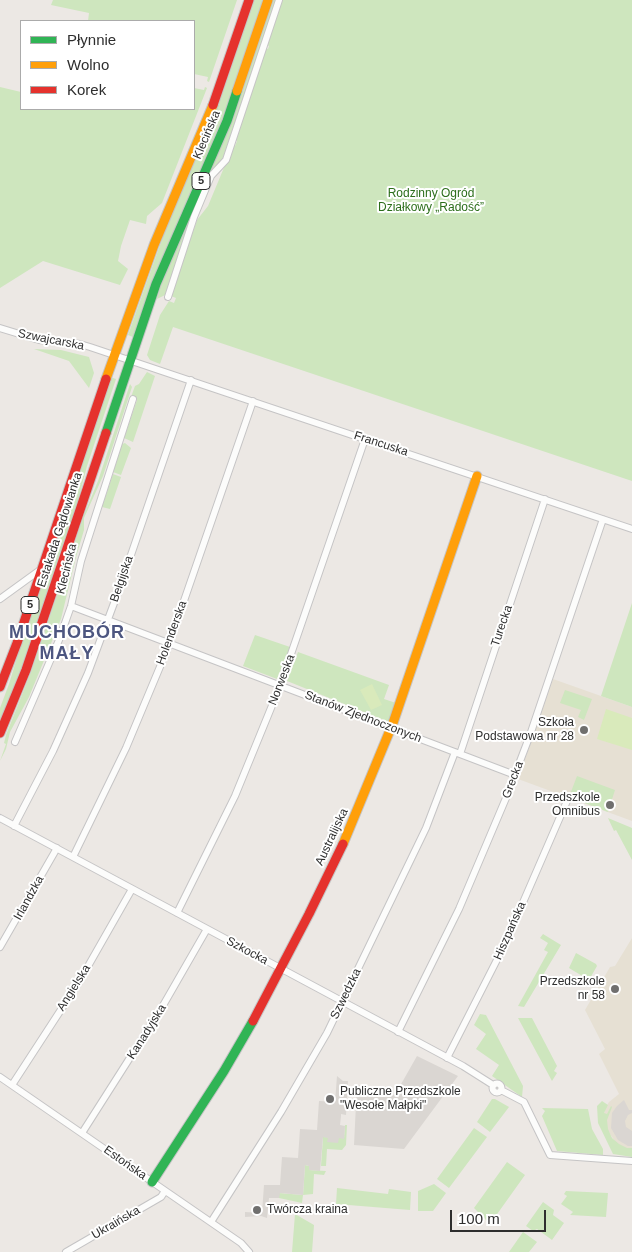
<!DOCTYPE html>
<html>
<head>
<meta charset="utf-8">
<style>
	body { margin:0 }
	#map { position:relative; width:632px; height:1252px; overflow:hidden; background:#ece8e4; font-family:Helvetica,sans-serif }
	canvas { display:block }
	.legend { position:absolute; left:20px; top:20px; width:175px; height:90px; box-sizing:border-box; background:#fff; border:1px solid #ababab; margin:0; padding:6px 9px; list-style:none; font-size:15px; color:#2e2e2e }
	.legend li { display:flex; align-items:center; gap:10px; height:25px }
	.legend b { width:25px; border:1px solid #ababab }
	.scale { position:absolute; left:450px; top:1210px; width:96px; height:22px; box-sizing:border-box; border:2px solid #2e2e2e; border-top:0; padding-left:6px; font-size:15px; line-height:18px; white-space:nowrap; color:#2e2e2e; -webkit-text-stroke:4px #fff; paint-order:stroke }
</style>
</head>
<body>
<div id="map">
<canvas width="632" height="1252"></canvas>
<ul class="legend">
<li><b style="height:6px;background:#30b455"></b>Płynnie</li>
<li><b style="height:6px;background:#ff9f0a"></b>Wolno</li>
<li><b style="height:6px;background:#e5322d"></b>Korek</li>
</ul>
<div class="scale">100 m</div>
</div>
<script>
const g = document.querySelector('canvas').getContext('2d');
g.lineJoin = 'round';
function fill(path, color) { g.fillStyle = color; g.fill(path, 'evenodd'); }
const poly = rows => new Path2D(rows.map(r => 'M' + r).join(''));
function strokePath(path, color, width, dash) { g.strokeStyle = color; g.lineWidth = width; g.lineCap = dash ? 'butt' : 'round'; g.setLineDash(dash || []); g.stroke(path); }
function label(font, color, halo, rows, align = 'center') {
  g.font = font + ' Helvetica,sans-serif'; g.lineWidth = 4; g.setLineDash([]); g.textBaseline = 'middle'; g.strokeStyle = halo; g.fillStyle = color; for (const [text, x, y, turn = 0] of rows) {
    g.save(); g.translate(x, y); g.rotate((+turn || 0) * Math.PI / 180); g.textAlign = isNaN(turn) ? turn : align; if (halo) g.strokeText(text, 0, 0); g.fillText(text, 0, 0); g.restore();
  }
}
fill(poly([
	[553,679,632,707,632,821,518,779],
	[632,938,632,1153,620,1149,602,1122,605,1109,609,1102,619,1094,599,1054,605,1049,585,1010,610,967,615,966]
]), '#e6e0d3');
fill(poly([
	[53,0,237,0,209,82,207,81,208,77,194,74,194,21,88,21,89,13,51,5],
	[254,0,264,0,229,104,133,337,128,335,174,206,203,143,226,83],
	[273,0,276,0,222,161,189,225,165,295,157,299,160,288,234,113],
	[282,0,632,0,632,481,173,327,160,364,150,360,147,355,160,315,169,301,174,303,176,298,171,296,197,220,208,206,233,146,235,146,237,141,235,140,266,48,268,49,269,46,267,45],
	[0,87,21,92,21,109,194,109,194,88,204,90,205,87,207,88,162,203,147,216,146,224,130,220,121,246,118,261,128,269,120,285,43,261,0,288],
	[34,349,61,350,89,357,94,373,89,388,69,361],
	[147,372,155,376,133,442,124,438,137,400,131,397,135,386,139,384],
	[110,377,116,379,87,466,76,509,37,626,0,726,0,708,9,684,23,638],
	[130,384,132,387,103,476,84,518,84,530,76,557,61,619,29,697,10,732,6,749,0,761,6,744,4,743,6,735,31,672,84,515,98,481],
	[125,443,131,448,121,475,113,472,122,444],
	[113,474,121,477,110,509,102,507],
	[632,603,632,707,601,696],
	[255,635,290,647,277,679,243,666],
	[298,652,389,685,384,699,396,703,389,722,287,681],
	[565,690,592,699,584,720,578,717,581,710,560,703],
	[577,776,615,790,608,812,569,797],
	[608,818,632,828,632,860,616,830,614,831],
	[543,934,561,945,524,1007,518,1006,548,952,544,950,548,943,540,938],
	[576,953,596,964,597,966,589,980,569,968],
	[480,1014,486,1015,523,1086,522,1097,492,1076,499,1065,476,1049,486,1034,474,1025],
	[518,1018,532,1018,557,1066,554,1071,557,1073,552,1081],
	[492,1099,495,1099,509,1107,490,1132,477,1122],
	[602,1101,608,1105,604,1113,607,1114,611,1106,612,1107,607,1120,608,1129,612,1138,619,1144,627,1148,632,1148,632,1157,613,1154,598,1123,597,1106],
	[542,1108,588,1109,592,1129,603,1149,603,1155,557,1151,542,1116,545,1111],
	[345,1125,347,1125,346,1145,342,1150,327,1149,326,1166,321,1166,323,1137,344,1138],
	[474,1128,487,1137,449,1188,437,1179],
	[507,1162,525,1175,490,1224,474,1208],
	[305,1165,309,1166,309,1170,326,1171,324,1175,314,1174,313,1194,303,1195,302,1203,279,1198,279,1193,303,1195],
	[434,1184,446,1193,433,1211,418,1211,418,1191],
	[337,1188,388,1194,389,1189,411,1192,410,1210,336,1204],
	[566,1191,608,1193,606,1217,570,1215,573,1212,561,1204,567,1196,564,1194],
	[543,1202,554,1210,553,1215,564,1223,552,1240,537,1229,533,1231,526,1226],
	[295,1214,314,1225,312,1252,292,1252],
	[523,1232,537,1242,529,1252,509,1252]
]), '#cee6be');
fill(poly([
	[372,684,382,705,371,710,360,690],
	[606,709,632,718,632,750,597,739]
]), '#d9eabb');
fill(poly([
	[417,1056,458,1076,404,1149,354,1145,357,1084,383,1097,390,1097,396,1093],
	[337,1076,343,1081,348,1081,346,1115,341,1114,341,1116,340,1125,345,1126,344,1139,339,1138,338,1143,327,1142,328,1138,323,1137,320,1171,309,1170,309,1166,305,1165,303,1195,280,1193,279,1198,269,1198,267,1218,261,1216,245,1217,245,1212,262,1213,264,1185,280,1185,282,1157,298,1158,300,1129,317,1130,319,1101,335,1102],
	[624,1100,629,1110,632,1110,632,1113,628,1115,625,1121,626,1127,632,1131,632,1146,628,1146,618,1140,611,1128,612,1113,617,1106]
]), '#dad6d2');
const street = poly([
	[168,297,194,217,211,176,226,160,279,0],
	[0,328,39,340,80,344,90,347,632,529],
	[0,599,40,570],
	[71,606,515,775],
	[15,742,59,640,71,606,81,561,133,399],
	[460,754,545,499],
	[0,818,463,1066,493,1085],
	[14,826,53,751,88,673,120,587,191,380],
	[73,857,126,748,167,650,253,401],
	[177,913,235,796,280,686,365,439],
	[0,947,57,848],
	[398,1032,459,909,506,798,530,735,603,519],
	[447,1058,505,944,567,801],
	[0,1077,241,1243,249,1252],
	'492.5 1088a4.5 4.5 0 1 1 9 0a4.5 4.5 0 1 1-9 0Z',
	[12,1085,79,982,132,889],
	[501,1090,524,1102,550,1155,632,1161],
	[82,1133,161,1009,207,929],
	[211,1222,281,1112,327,1033,426,828,455,752],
	[66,1252,161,1197,165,1191]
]);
const fast = poly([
	[106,433,156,284,227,121,237,91],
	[152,1182,224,1071,253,1021]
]);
const slow = poly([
	[237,91,268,0],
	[106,379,154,245,213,105],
	[343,844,393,723,477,476]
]);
const jam = poly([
	[213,105,249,0],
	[0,687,17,643,106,379],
	[0,733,26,670,106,433],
	[253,1021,309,914,343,844]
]);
strokePath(street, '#c5c4c5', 8);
strokePath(fast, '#c5c4c5', 11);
strokePath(slow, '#c5c4c5', 11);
strokePath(jam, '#c5c4c5', 11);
strokePath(street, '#fcfcfb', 6);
strokePath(fast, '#30b455', 9);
strokePath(slow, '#ff9f0a', 9);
strokePath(jam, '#e5322d', 9);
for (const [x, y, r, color] of [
	[584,730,5,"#706f6e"],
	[610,805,5,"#706f6e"],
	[615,989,5,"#706f6e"],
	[330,1099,5,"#706f6e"],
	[257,1210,5,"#706f6e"]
]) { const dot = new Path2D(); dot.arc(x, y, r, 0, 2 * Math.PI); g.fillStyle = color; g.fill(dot); strokePath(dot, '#fff', 2); }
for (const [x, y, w] of [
	[201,181,18],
	[30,605,18]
]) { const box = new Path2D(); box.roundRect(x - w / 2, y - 8.5, w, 17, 4); g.fillStyle = '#fff'; g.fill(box); strokePath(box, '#2e2e2e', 1); }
label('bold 11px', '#2e2e2e', null, [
	["5",201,181],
	["5",30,605]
]);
label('12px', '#2e2e2e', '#fff', [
	["Klecińska",207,135,-67],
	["Szwajcarska",51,340,11],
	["Francuska",381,444,18],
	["Estakada Gądowianka",60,530,-72],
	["Klecińska",67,569,-76],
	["Belgijska",122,579,-71],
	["Turecka",502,626,-71],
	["Holenderska",172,633,-70],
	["Norweska",282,680,-69],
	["Stanów Zjednoczonych",363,717,21],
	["Grecka",513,780,-69],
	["Australijska",332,837,-65],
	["Irlandzka",29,898,-61],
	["Hiszpańska",510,931,-66],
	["Szkocka",247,951,28],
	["Angielska",74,988,-58],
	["Szwedzka",346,994,-64],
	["Kanadyjska",147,1032,-58],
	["Estońska",125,1163,35],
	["Ukraińska",116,1223,-30]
]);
label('12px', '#2c6e1b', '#fff', [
	["Rodzinny Ogród",431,194],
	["Działkowy „Radość”",431,208]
]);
label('12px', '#2e2e2e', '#fff', [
	["Szkoła",574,723],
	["Podstawowa nr 28",574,737],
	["Przedszkole",600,798],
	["Omnibus",600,812],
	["Przedszkole",605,982],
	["nr 58",605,996],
	["Publiczne Przedszkole",340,1092,"left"],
	["\"Wesołe Małpki\"",340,1106,"left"],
	["Twórcza kraina",267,1210,"left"]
], 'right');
g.letterSpacing = '1px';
label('bold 18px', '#4d5680', '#fff', [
	["MUCHOBÓR",67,633],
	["MAŁY",67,654]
]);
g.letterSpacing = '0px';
</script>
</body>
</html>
